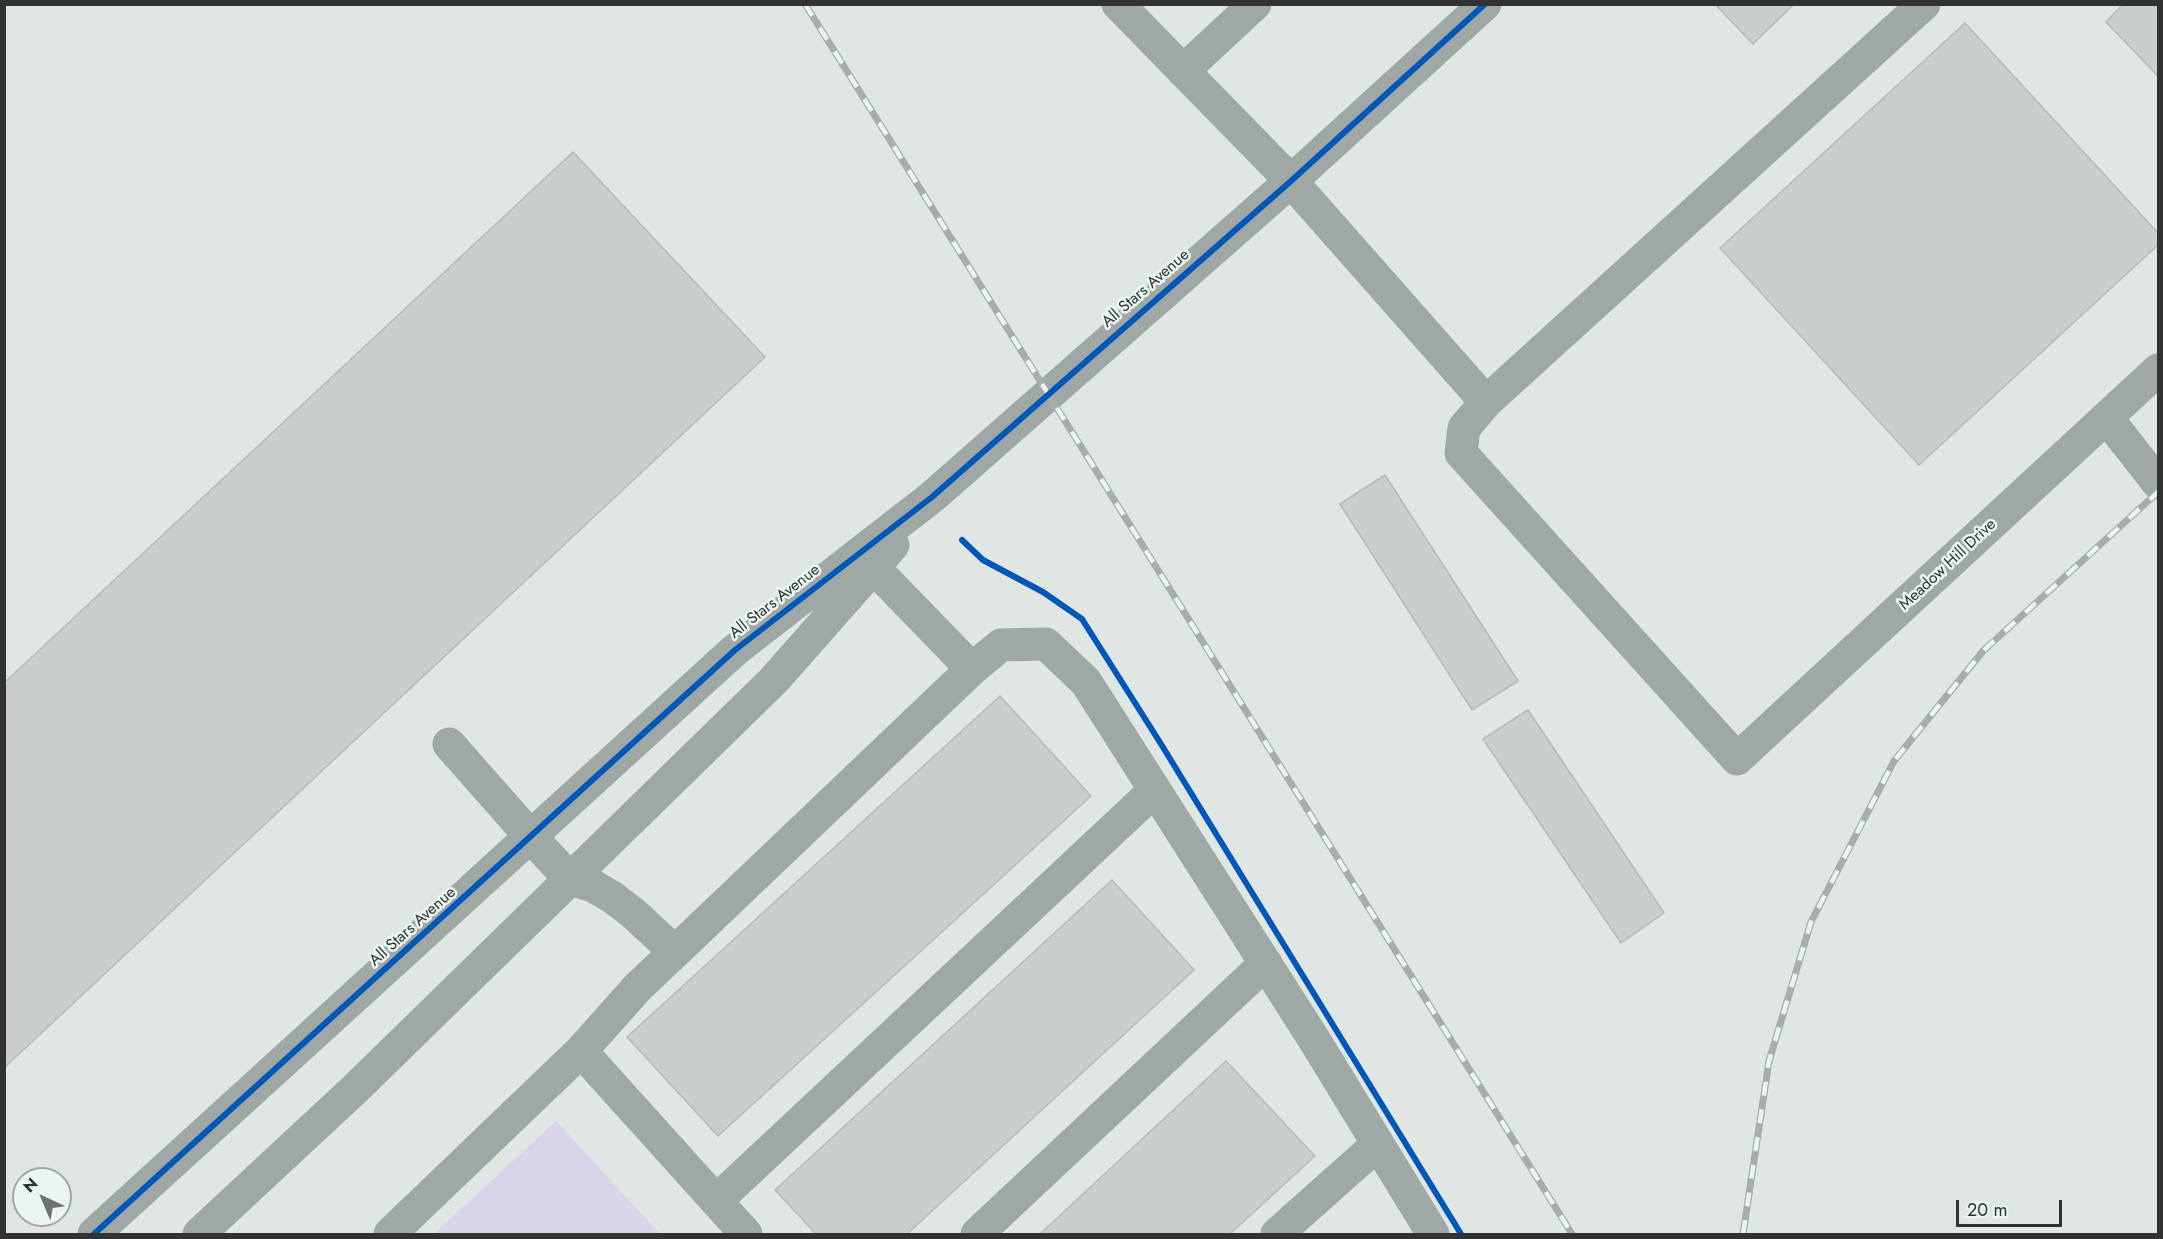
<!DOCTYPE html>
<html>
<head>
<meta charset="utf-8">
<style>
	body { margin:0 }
	#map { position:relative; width:2163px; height:1239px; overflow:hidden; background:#e0e6e4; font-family:Jost,sans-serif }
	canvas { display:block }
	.frame { position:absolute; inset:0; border:6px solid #303332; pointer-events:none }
	.north { position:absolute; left:12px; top:1167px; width:60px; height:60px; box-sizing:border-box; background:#ebf5f2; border:2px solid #a0a7a5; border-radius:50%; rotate:316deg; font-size:16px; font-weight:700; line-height:24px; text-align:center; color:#303332 }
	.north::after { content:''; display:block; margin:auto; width:21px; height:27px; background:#6e7270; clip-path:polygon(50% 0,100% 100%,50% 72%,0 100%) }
	.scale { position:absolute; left:1956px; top:1200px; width:106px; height:27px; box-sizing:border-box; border:3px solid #303332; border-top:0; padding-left:8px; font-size:18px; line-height:21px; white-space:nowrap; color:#303332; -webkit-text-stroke:4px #ebf5f2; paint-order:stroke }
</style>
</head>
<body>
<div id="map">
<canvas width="2163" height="1239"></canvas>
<div class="frame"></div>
<div class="north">N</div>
<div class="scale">20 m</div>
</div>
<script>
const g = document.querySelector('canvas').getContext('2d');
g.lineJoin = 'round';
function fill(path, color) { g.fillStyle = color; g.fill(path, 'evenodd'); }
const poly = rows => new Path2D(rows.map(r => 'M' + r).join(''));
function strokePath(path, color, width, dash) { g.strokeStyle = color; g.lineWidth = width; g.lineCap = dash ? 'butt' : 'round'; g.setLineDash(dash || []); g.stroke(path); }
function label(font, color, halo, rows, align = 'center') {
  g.font = font + ' Jost,sans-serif'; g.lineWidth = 5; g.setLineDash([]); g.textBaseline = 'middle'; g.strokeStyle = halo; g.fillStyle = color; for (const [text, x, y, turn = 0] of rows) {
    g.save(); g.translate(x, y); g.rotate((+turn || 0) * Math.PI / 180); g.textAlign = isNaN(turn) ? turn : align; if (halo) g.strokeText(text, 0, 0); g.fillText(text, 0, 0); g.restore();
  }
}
fill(poly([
	[556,1121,660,1234,434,1234,487,1185]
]), '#d8d4ea');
const building = poly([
	[1715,4,1794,4,1753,44,1715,4],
	[2123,4,2158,4,2158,76,2106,22,2123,4],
	[1965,23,2158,233,2158,245,1919,465,1720,248,1965,23],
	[573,152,765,357,4,1068,4,683,573,152],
	[1385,475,1518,681,1472,710,1340,504,1385,475],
	[1000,696,1091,796,718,1136,627,1037,1000,696],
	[1528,710,1664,913,1621,943,1483,739,1528,710],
	[1112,880,1194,970,907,1234,816,1234,775,1190,1112,880],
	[1226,1061,1315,1156,1230,1234,1040,1234,1226,1061]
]);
fill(building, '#cacfce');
strokePath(building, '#b6bab9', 1.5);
strokePath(poly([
	[1118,4,1291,181,1486,402,1464,428,1461,453,1737,759,2158,370],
	[1183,71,1255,4],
	[1486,402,1924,4],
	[2107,418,2158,483],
	[972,669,1001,645,1046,644,1086,682,1315,1041,1433,1234],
	[449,744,531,837,570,879,593,886,612,897,633,913,675,952,972,669,874,568],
	[675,952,637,988,581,1051,746,1234],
	[716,1201,1155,790],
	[94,1234,735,650,932,497,1291,181,1485,4],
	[199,1234,355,1089,774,680,893,545],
	[390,1234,581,1051],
	[977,1234,1266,963],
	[1277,1234,1378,1144]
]), '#a0a8a6', 33);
const rail = poly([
	[805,4,1572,1234],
	[1743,1234,1769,1061,1811,922,1894,761,1983,651,2158,492]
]);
strokePath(rail, '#a7adab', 7);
strokePath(rail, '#ebf5f2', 4.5, [14]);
strokePath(poly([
	[962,540,983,560,1043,592,1082,619,1161,744,1461,1234],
	[94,1234,735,650,932,497,1291,181,1485,4]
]), '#0057b8', 6);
label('16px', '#303332', '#ebf5f2', [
	["All Stars Avenue",1146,289,-41],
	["Meadow Hill Drive",1948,565,-43],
	["All Stars Avenue",775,602,-38],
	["All Stars Avenue",413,927,-42]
]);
</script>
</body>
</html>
